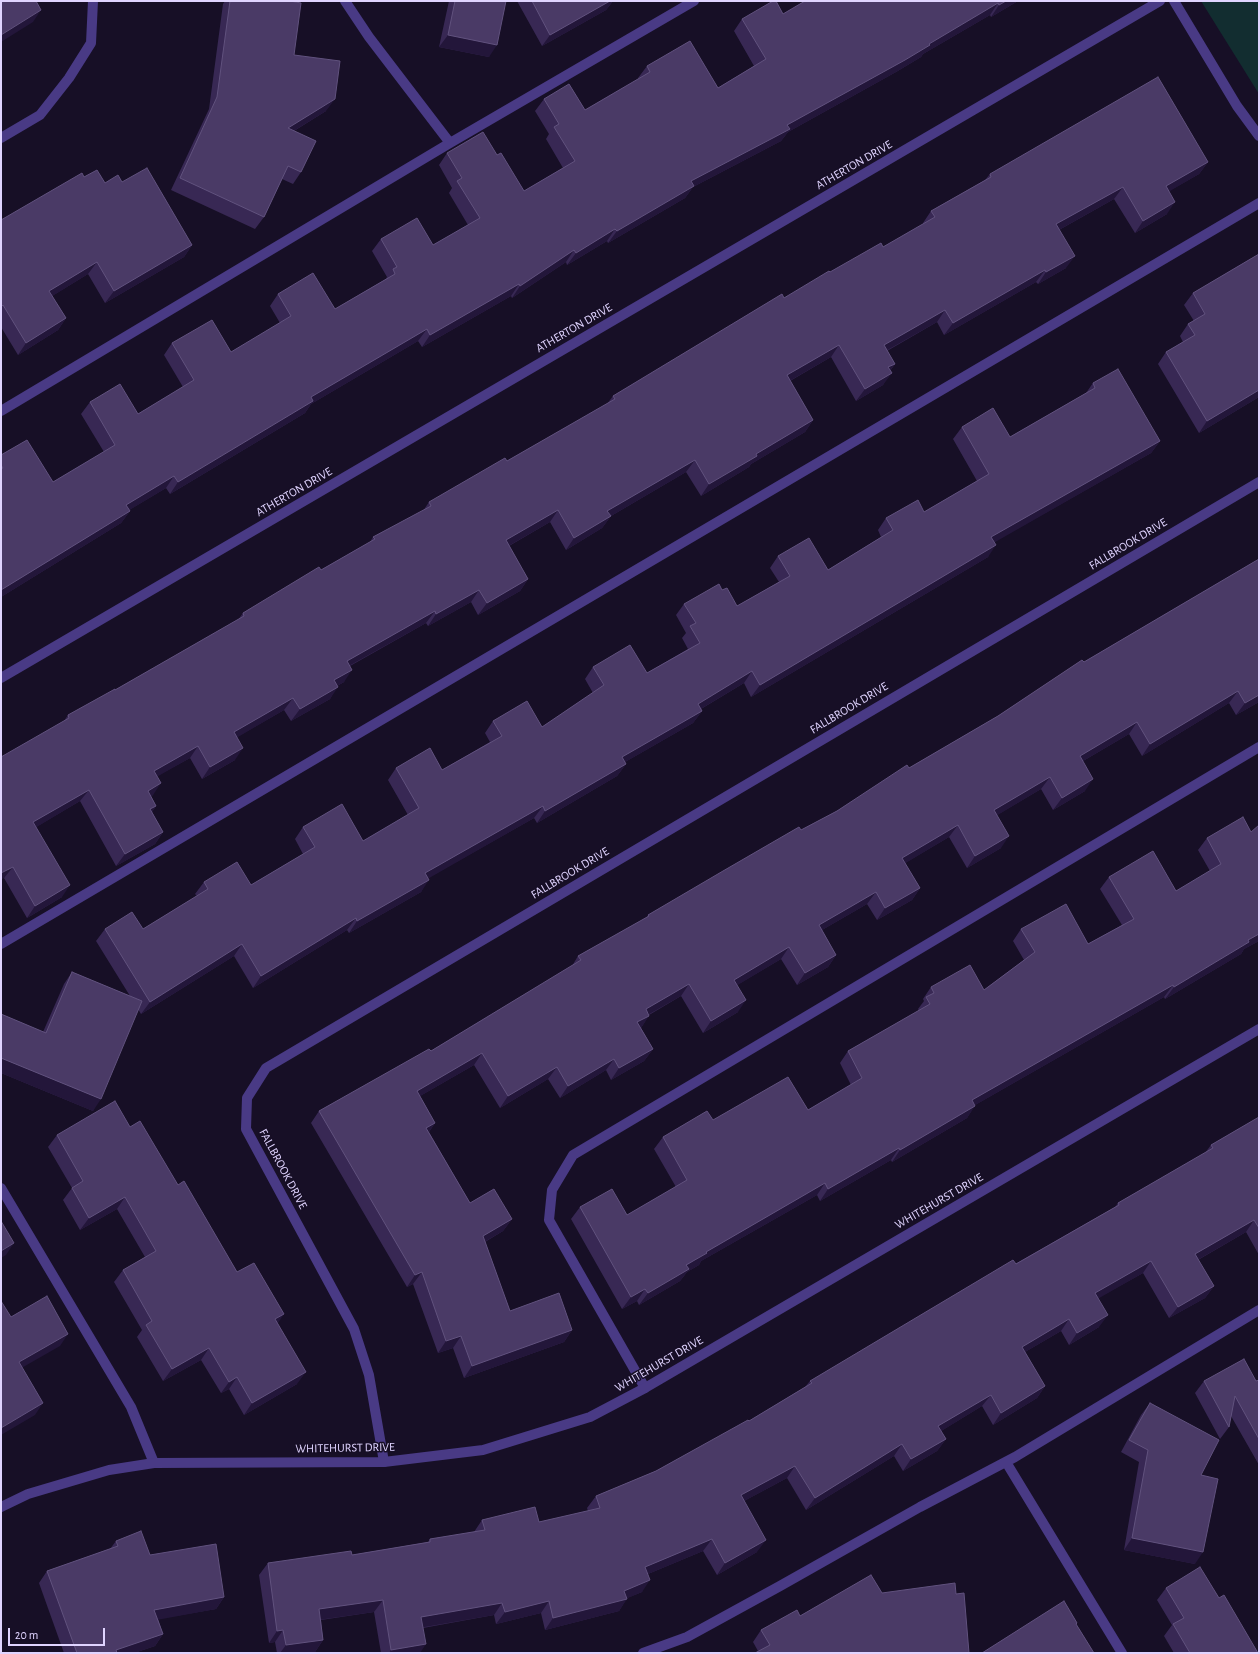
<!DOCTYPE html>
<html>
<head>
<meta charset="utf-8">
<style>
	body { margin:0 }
	#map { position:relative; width:1260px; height:1654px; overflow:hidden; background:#170f26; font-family:"Alegreya Sans",sans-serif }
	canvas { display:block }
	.frame { position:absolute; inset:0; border:2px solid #e0d4ff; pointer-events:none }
	.scale { position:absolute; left:8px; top:1628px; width:97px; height:18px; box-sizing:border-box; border:2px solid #e0d4ff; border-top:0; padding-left:5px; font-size:12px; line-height:14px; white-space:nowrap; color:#e0d4ff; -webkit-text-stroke:3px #170f26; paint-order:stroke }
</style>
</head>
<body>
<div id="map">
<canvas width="1260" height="1654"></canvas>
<div class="frame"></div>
<div class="scale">20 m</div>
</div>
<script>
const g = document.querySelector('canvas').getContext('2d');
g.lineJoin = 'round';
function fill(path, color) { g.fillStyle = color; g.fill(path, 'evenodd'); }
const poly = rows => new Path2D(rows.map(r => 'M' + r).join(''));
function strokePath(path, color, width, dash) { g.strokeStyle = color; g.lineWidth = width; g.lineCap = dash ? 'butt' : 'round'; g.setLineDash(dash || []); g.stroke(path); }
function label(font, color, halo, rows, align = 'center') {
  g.font = font + ' "Alegreya Sans",sans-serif'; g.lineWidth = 3; g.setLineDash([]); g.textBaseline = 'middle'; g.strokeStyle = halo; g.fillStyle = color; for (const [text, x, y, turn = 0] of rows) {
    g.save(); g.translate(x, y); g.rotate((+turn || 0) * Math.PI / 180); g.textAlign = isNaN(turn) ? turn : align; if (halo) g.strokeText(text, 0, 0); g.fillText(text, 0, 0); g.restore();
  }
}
fill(poly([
	[1201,1,1259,1,1259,94]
]), '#122d30');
strokePath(poly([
	[345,1,369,37,450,143],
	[1,411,450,143,694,1],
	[1,944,1259,203],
	[1,1188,131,1407,154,1463],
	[645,1388,549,1220,552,1190,573,1155,1259,747],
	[1006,1462,1122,1653],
	[643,1653,687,1637,780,1586,920,1507,1015,1457,1259,1310]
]), '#493a85', 10);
strokePath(poly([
	[1174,1,1237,106,1259,136],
	[1,138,40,115,69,78,91,43,93,1],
	[1,678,1160,1],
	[384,1462,369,1375,354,1329,246,1129,247,1098,266,1068,1259,482]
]), '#493a85', 10);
strokePath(poly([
	[1,1507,28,1494,109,1470,154,1463,384,1462,483,1450,590,1417,645,1388,1259,1029]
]), '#493a85', 10);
fill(poly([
	[225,1,290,1,294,55,326,111,294,131,301,172,293,184,282,179,264,217,255,229,171,190,209,109,223,4],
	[449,1,506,1,489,57,439,47],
	[517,1,613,1,606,10,542,46],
	[1018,1,991,17,990,15,923,54,921,57,896,72,788,132,781,141,693,187,685,198,608,243,607,241,567,265,566,262,512,298,511,296,422,347,418,341,311,404,305,413,170,494,166,488,129,510,130,511,121,523,1,597,1,455,53,482,104,452,81,414,90,402,138,414,183,387,164,355,172,343,231,352,280,323,270,306,278,294,335,309,386,279,387,277,372,251,381,239,433,245,468,225,449,193,452,188,439,165,447,153,497,155,524,191,563,168,546,139,549,134,535,111,544,99,585,110,639,79,638,78,647,66,718,88,754,66,734,31,742,19,783,14],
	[1208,162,1199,174,1169,191,1167,214,1135,233,1114,199,1059,230,1066,268,1038,284,1036,282,944,335,937,322,887,351,895,364,890,371,883,385,856,401,831,357,790,381,813,420,805,432,751,464,749,467,701,496,686,472,611,516,602,528,566,550,550,522,509,546,528,579,520,591,478,615,471,602,428,626,426,623,350,666,344,682,337,686,330,699,291,721,284,710,237,737,235,760,202,779,190,758,157,776,153,795,151,796,156,806,152,812,163,832,155,844,116,866,80,801,36,827,62,897,27,918,4,878,64,721,68,715,115,690,238,620,243,613,321,570,370,542,373,537,423,511,429,502,507,461,607,404,613,396,830,272,883,247,924,224,923,223,931,211,985,180,990,174],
	[84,177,105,183,122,182,192,245,184,257,105,303,88,274,52,296,66,318,58,330,18,355,1,327,1,220],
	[1259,254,1259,397,1199,433,1158,364,1166,352,1183,342,1180,336,1188,324,1194,321,1184,305,1193,293],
	[1093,383,1160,441,1151,453,994,542,988,557,751,697,744,683,701,709,702,711,693,723,625,762,626,764,617,776,537,823,534,818,428,878,421,892,349,933,347,930,253,988,234,956,141,1014,138,1009,93,1111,1,1073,1,1014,43,1032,64,984,72,972,130,996,96,941,105,929,143,929,197,896,195,894,204,882,251,885,303,854,295,839,303,827,363,841,408,815,388,780,396,768,442,770,490,742,485,733,493,721,542,727,593,693,585,679,593,667,647,673,688,649,682,638,686,633,676,615,684,604,722,590,737,606,779,582,770,568,778,556,828,570,881,537,878,530,886,518,924,512,977,481,953,439,962,427,1010,437,1086,393],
	[1259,559,1259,702,1236,715,1229,703,1142,756,1129,734,1083,761,1085,791,1053,810,1041,789,997,815,1001,848,967,868,949,837,905,863,920,888,912,900,877,920,867,904,822,930,836,955,828,967,797,985,781,959,737,985,738,1012,703,1033,681,996,649,1015,641,1028,653,1049,644,1061,611,1080,606,1070,560,1098,548,1079,500,1108,474,1065,420,1096,435,1123,429,1132,470,1203,512,1219,503,1231,485,1242,510,1311,572,1330,564,1342,464,1378,453,1348,438,1353,413,1284,407,1287,311,1123,319,1111,431,1051,572,966,578,956,646,918,648,915,801,830,837,811,909,768,998,716,1084,662],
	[1259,825,1259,941,1244,949,1241,954,1165,999,1164,997,975,1105,967,1118,892,1162,891,1160,820,1201,817,1195,701,1261,699,1265,687,1272,680,1281,639,1305,637,1301,622,1309,571,1219,580,1207,627,1215,676,1187,654,1149,663,1137,713,1120,808,1110,851,1085,840,1063,848,1051,919,1011,918,1009,924,1001,923,999,931,987,984,990,1024,960,1013,941,1021,929,1088,944,1122,925,1100,889,1109,877,1176,891,1210,871,1198,850,1207,838,1251,832],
	[1259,1117,1259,1255,1246,1232,1198,1260,1214,1286,1205,1298,1169,1318,1143,1273,1098,1298,1099,1327,1069,1345,1061,1331,1025,1352,1045,1386,1037,1398,993,1425,982,1406,941,1431,946,1439,937,1451,903,1471,894,1456,806,1510,787,1478,744,1501,757,1552,717,1575,703,1551,648,1574,642,1592,627,1598,619,1611,545,1630,541,1613,496,1624,494,1615,423,1628,420,1653,381,1653,374,1612,321,1620,323,1640,315,1652,306,1653,277,1653,275,1642,269,1643,259,1575,268,1563,352,1555,428,1542,430,1539,474,1532,482,1520,539,1522,588,1511,587,1508,596,1496,656,1471,749,1421,805,1387,810,1381,1115,1207,1118,1203,1205,1153,1211,1145],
	[130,1127,178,1185,237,1272,277,1323,297,1384,244,1415,229,1389,221,1393,201,1360,163,1381,137,1337,142,1330,114,1282,123,1270,145,1257,117,1209,80,1230,63,1200,72,1188,48,1147,57,1135],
	[1259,1380,1259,1465,1231,1416,1229,1427,1220,1439,1195,1393,1204,1381,1256,1381],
	[1150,1403,1195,1564,1124,1550,1139,1462,1121,1452,1141,1415],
	[116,1541,150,1555,224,1597,216,1609,158,1619,163,1634,155,1646,134,1653,64,1653,39,1583,47,1571,110,1549],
	[1166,1588,1219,1598,1258,1653,1174,1653,1164,1636,1172,1625,1157,1600],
	[882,1593,956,1594,758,1651,753,1642,761,1630,800,1616]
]), '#382854');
fill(poly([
	[610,1,613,1,606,10,542,46,550,35],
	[1006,1,1018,1,991,17,999,5],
	[998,3,990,15,923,54,921,57,896,72,788,132,781,141,693,187,685,198,608,243,617,231,691,181],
	[41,10,33,22,1,42,1,35],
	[448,35,497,45,489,57,439,47],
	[335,99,326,111,279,140,288,128],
	[1208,162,1199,174,1158,198,1166,186],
	[1123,187,1114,199,1048,236,1056,224],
	[1175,202,1167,214,1135,233,1143,221],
	[615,229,607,241,567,265,576,253],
	[192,245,184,257,105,303,114,291],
	[574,250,566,262,512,298,520,286],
	[1075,256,1066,268,1038,284,1046,272],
	[97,262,88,274,41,303,49,291],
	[1045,270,1036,282,944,335,953,323],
	[519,284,511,296,422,347,430,335],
	[945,310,937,322,875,357,884,345],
	[66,318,58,330,18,355,26,343],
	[427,329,418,341,311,404,305,413,170,494,178,482,311,397],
	[839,345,831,357,779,387,787,375],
	[895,364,886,376,888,367],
	[892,373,883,385,856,401,865,389],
	[1259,390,1259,397,1199,433,1207,421],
	[813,420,805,432,751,464,749,467,701,496,709,484,756,454],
	[1160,441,1151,453,983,549,991,537],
	[695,460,686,472,599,523,607,511],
	[174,476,166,488,118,517,126,505],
	[558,510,550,522,498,552,506,540],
	[130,511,121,523,1,597,1,590],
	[611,516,602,528,566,550,574,538],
	[996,545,988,557,751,697,760,685],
	[528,579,520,591,478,615,487,603],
	[479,590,471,602,428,626,436,614],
	[435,611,426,623,338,672,347,661],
	[352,670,344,682,326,692,334,680],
	[752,671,744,683,689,716,698,704],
	[338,687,330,699,291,721,300,709],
	[1238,691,1229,703,1142,756,1150,744],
	[1259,695,1259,702,1236,715,1245,703],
	[293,698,284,710,226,744,234,732],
	[702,711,693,723,613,769,622,757],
	[1137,722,1129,734,1071,768,1080,756],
	[198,746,190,758,146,783,154,771],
	[243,748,235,760,202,779,210,767],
	[626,764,617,776,537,823,545,811],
	[1050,777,1041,789,986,822,994,810],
	[1093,779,1085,791,1053,810,1062,798],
	[161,783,153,795,139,803,148,791],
	[89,790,80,801,25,834,33,822],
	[156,806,148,818,150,809],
	[543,806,534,818,417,885,425,873],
	[958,825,949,837,894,870,902,858],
	[163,832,155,844,116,866,125,854],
	[1009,836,1001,848,967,868,975,856],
	[13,867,4,878,1,880,1,873],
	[429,880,421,892,349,933,357,921],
	[70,885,62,897,27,918,35,906],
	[920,888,912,900,877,920,885,908],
	[876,892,867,904,810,937,819,925],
	[356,918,347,930,253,988,261,976],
	[1259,934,1259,941,1244,949,1241,954,1165,999,1174,987],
	[242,944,234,956,141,1014,150,1002],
	[789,947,781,959,726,992,734,980],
	[836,955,828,967,797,985,805,973],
	[689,984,681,996,637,1021,646,1009],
	[1173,985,1164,997,963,1112,972,1100],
	[746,1000,738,1012,703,1033,711,1021],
	[649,1016,641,1028,637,1022],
	[653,1049,644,1061,611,1080,619,1068],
	[482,1053,474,1065,408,1103,417,1091],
	[1,1058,101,1099,93,1111,1,1073],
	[614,1059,606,1070,560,1098,568,1086],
	[557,1067,548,1079,500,1108,508,1096],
	[975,1106,967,1118,892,1162,900,1150],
	[435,1123,427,1135,426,1128],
	[899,1148,891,1160,820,1201,828,1189],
	[825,1183,817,1195,701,1261,699,1265,687,1272,680,1281,639,1305,648,1293,706,1252],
	[125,1197,117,1209,80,1230,89,1218],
	[512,1219,503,1231,474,1248,483,1236],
	[1254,1220,1246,1232,1187,1266,1195,1254],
	[14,1243,6,1255,1,1258,1,1251],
	[1151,1261,1143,1273,1087,1305,1095,1293],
	[422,1272,413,1284,407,1287,415,1275],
	[1214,1286,1205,1298,1169,1318,1178,1307],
	[645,1289,637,1301,622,1309,631,1297],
	[284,1314,276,1326,275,1319],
	[1108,1315,1099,1327,1069,1345,1077,1333],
	[1069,1319,1061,1331,1013,1359,1022,1347],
	[572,1330,564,1342,464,1378,472,1366],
	[68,1334,60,1346,11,1374,19,1362],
	[461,1336,453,1348,438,1353,446,1341],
	[209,1348,201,1360,163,1381,172,1369],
	[306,1372,297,1384,244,1415,252,1403],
	[237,1377,229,1389,221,1393,229,1382],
	[1045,1386,1037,1398,993,1425,1001,1413],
	[991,1395,982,1406,930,1438,938,1426],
	[43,1403,35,1415,1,1435,1,1428],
	[946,1439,937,1451,903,1471,911,1459],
	[902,1444,894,1456,806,1510,815,1498],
	[795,1466,787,1478,733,1507,741,1495],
	[1132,1538,1203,1552,1195,1564,1124,1550],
	[712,1539,703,1551,636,1579,645,1567],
	[766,1540,757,1552,717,1575,725,1563],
	[650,1580,642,1592,623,1600,627,1599,619,1611,545,1630,553,1618,624,1591],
	[224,1597,216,1609,146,1622,154,1610],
	[383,1600,374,1612,311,1621,319,1609],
	[549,1601,541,1613,496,1624,505,1612],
	[502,1603,494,1615,413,1629,421,1617],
	[283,1630,275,1642,269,1643,277,1631],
	[163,1634,155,1646,134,1653,115,1653,116,1650],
	[323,1640,315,1652,306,1653,280,1653,286,1645],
	[426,1644,420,1653,389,1653,391,1650]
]), '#23163a');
const building = poly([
	[1,1,36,1,41,10,1,35,1,1],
	[230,1,290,1,301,3,294,55,340,61,335,99,288,128,316,141,301,172,288,166,264,217,180,178,217,97,230,1],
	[455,1,506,1,497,45,448,35,455,1],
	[532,1,610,1,550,35,532,1],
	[773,1,776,1,783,14,805,1,1006,1,999,5,998,3,929,44,930,45,905,60,787,125,790,129,691,181,694,186,617,231,615,229,576,253,574,250,520,286,519,284,430,335,427,329,311,397,313,401,178,482,174,476,126,505,130,511,1,590,1,469,3,468,1,465,1,455,27,440,53,482,115,445,90,402,120,384,138,414,194,380,172,343,212,320,231,352,291,316,278,294,313,273,335,309,395,274,393,269,397,267,381,239,417,218,433,245,480,218,457,181,462,178,447,153,483,132,497,155,501,153,524,191,575,161,554,127,559,124,544,99,569,84,585,110,650,72,647,66,690,41,718,88,766,59,742,19,773,1],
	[1158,77,1208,162,1166,186,1175,202,1143,221,1123,187,1056,224,1075,256,1046,272,1045,270,953,323,945,310,884,345,895,364,888,367,892,373,865,389,839,345,787,375,813,420,756,454,757,456,709,484,695,460,607,511,611,516,574,538,558,510,506,540,528,579,487,603,479,590,436,614,435,611,347,661,352,670,334,680,338,687,300,709,293,698,234,732,243,748,210,767,198,746,154,771,161,783,148,791,156,806,150,809,163,832,125,854,89,790,33,822,70,885,35,906,13,867,1,873,1,757,69,718,68,715,115,689,115,690,244,616,243,613,319,567,321,570,375,539,373,537,431,506,429,502,505,458,507,461,615,399,613,396,782,294,784,298,829,271,830,272,881,243,883,247,935,217,931,211,991,177,990,174,1158,77],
	[147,168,192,245,114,291,97,262,49,291,66,318,26,343,3,305,1,307,1,220,82,173,84,177,97,170,105,183,118,175,122,182,147,168],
	[1259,254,1259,390,1207,421,1166,352,1195,335,1188,324,1205,314,1193,293,1259,254],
	[1118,369,1160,441,991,537,996,545,760,685,752,671,698,704,702,711,622,757,626,764,545,811,543,806,425,873,429,880,357,921,356,918,261,976,242,944,150,1002,105,929,132,912,143,929,208,889,204,882,237,862,251,885,315,847,303,827,342,804,363,841,419,808,396,768,430,748,442,770,502,736,493,721,527,701,542,727,604,685,593,667,630,645,647,673,700,643,690,626,696,623,684,604,719,584,722,590,727,588,737,606,790,576,778,556,809,538,828,570,893,530,886,518,918,500,924,512,989,474,962,427,993,408,1010,437,1095,388,1093,383,1118,369],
	[1259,559,1259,695,1245,703,1238,691,1150,744,1137,722,1080,756,1093,779,1062,798,1050,777,994,810,1009,836,975,856,958,825,902,858,920,888,885,908,876,892,819,925,836,955,805,973,789,947,734,980,746,1000,711,1021,689,984,646,1009,649,1016,637,1022,653,1049,619,1068,614,1059,568,1086,557,1067,508,1096,482,1053,417,1091,435,1123,426,1128,470,1203,494,1189,512,1219,483,1236,510,1311,559,1293,572,1330,472,1366,461,1336,446,1341,422,1272,415,1275,319,1111,429,1049,431,1051,581,960,578,956,649,916,648,915,723,871,799,827,801,830,837,811,907,765,909,768,998,716,1082,660,1084,662,1259,559],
	[1243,817,1251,832,1259,825,1259,934,1248,940,1249,942,1174,987,1173,985,972,1100,975,1106,900,1150,899,1148,828,1189,825,1183,706,1252,707,1253,686,1265,689,1269,648,1293,645,1289,631,1297,580,1207,612,1189,627,1215,687,1180,663,1137,707,1111,713,1120,788,1077,808,1110,862,1078,848,1051,930,1004,926,997,934,993,931,987,970,965,984,990,1035,952,1021,929,1066,904,1088,944,1134,919,1109,877,1153,851,1176,891,1221,864,1207,838,1243,817],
	[72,972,142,1001,101,1099,1,1058,1,1014,46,1033,72,972],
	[115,1101,130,1127,140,1121,178,1185,184,1181,237,1272,254,1263,284,1314,275,1319,306,1372,252,1403,237,1377,229,1382,209,1348,172,1369,146,1325,152,1321,123,1270,156,1251,125,1197,89,1218,72,1188,83,1181,57,1135,115,1101],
	[1259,1117,1259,1228,1254,1220,1195,1254,1214,1286,1178,1307,1151,1261,1095,1293,1108,1315,1077,1333,1069,1319,1022,1347,1045,1386,1001,1413,991,1395,938,1426,946,1439,911,1459,902,1444,815,1498,795,1466,741,1495,766,1540,725,1563,712,1539,645,1567,650,1580,624,1591,627,1599,553,1618,549,1601,505,1612,502,1603,421,1617,426,1644,391,1650,383,1600,319,1609,323,1640,286,1645,283,1630,277,1631,268,1563,351,1551,352,1555,430,1542,430,1539,485,1530,482,1520,535,1507,539,1522,600,1508,596,1496,656,1471,748,1420,749,1421,812,1383,810,1381,1013,1260,1016,1264,1119,1205,1118,1203,1213,1148,1211,1145,1259,1117],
	[1,1221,14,1243,1,1251,1,1221],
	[47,1296,68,1334,19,1362,43,1403,1,1428,1,1301,11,1317,47,1296],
	[1244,1359,1256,1381,1259,1380,1259,1439,1235,1396,1229,1427,1204,1381,1244,1359],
	[1150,1403,1219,1440,1201,1475,1218,1479,1203,1552,1132,1538,1148,1450,1129,1440,1150,1403],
	[141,1531,150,1555,216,1544,224,1597,154,1610,163,1634,116,1650,117,1653,77,1653,47,1571,118,1546,116,1541,141,1531],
	[1200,1567,1219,1598,1224,1595,1258,1653,1190,1653,1173,1624,1184,1618,1166,1588,1200,1567],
	[871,1575,882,1593,955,1583,956,1594,964,1593,969,1653,755,1653,770,1645,761,1630,797,1610,800,1616,871,1575],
	[1064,1601,1077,1623,1076,1624,1094,1653,982,1653,1064,1601]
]);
fill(building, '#4a3a66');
strokePath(building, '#61527e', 1);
label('12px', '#e0d4ff', '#170f26', [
	["ATHERTON DRIVE",854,165,-30],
	["ATHERTON DRIVE",574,328,-30],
	["ATHERTON DRIVE",294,492,-30],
	["FALLBROOK DRIVE",1128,544,-31],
	["FALLBROOK DRIVE",849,708,-31],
	["FALLBROOK DRIVE",570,873,-31],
	["FALLBROOK DRIVE",283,1169,62],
	["WHITEHURST DRIVE",939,1201,-30],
	["WHITEHURST DRIVE",659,1364,-30],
	["WHITEHURST DRIVE",345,1448,-1]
]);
</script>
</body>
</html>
